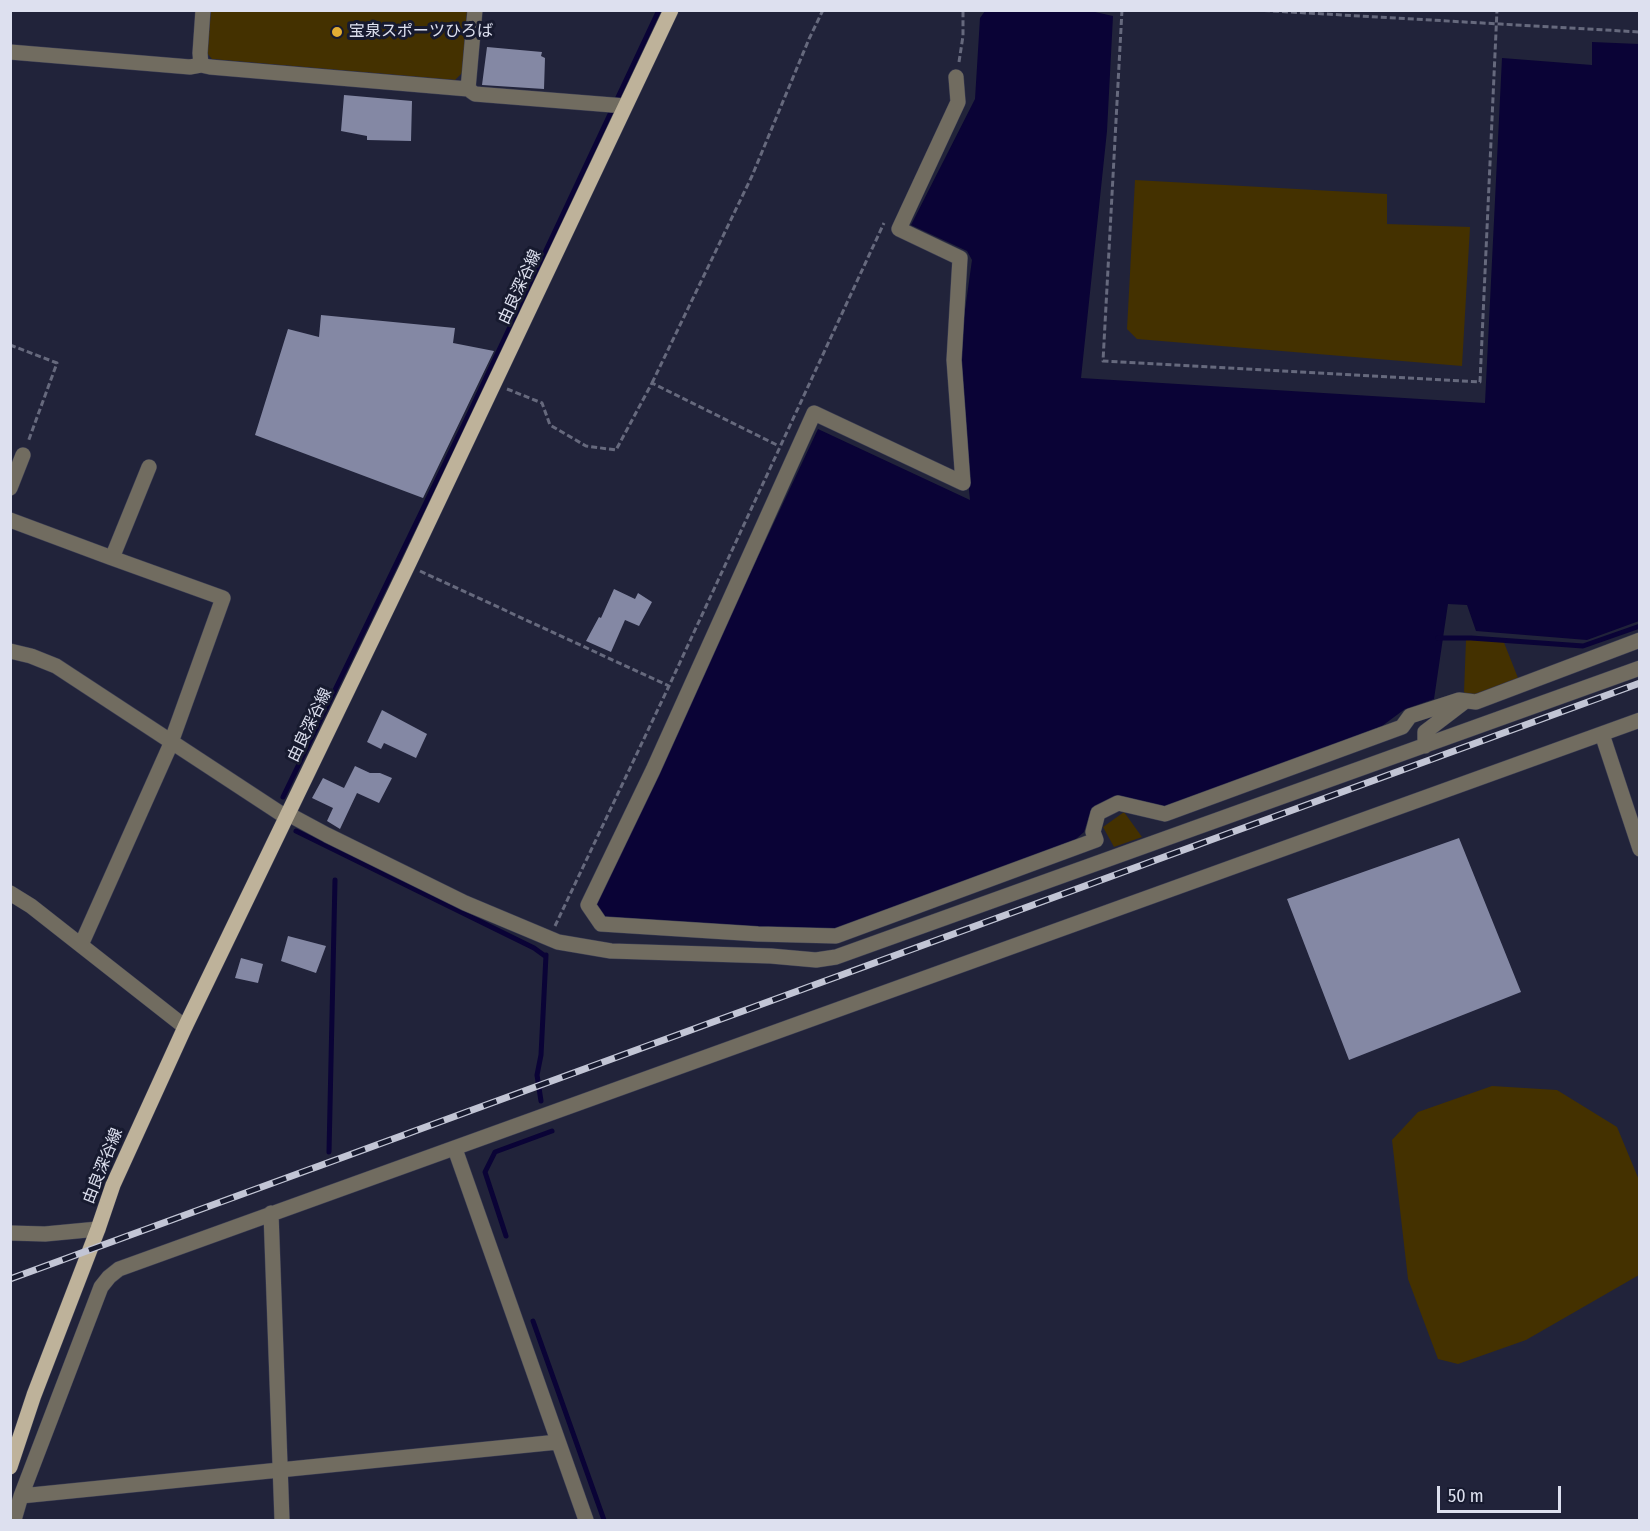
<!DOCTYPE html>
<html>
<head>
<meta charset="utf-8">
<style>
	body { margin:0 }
	#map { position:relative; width:1650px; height:1531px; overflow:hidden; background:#21233a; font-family:"Fira Sans Condensed",sans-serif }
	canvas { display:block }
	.frame { position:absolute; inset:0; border:12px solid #dde0ef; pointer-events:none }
	.scale { position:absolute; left:1437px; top:1486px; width:124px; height:27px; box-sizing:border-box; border:3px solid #dde0ef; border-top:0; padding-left:8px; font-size:18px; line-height:21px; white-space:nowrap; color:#dde0ef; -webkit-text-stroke:4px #171a2f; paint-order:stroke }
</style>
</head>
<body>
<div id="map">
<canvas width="1650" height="1531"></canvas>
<div class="frame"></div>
<div class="scale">50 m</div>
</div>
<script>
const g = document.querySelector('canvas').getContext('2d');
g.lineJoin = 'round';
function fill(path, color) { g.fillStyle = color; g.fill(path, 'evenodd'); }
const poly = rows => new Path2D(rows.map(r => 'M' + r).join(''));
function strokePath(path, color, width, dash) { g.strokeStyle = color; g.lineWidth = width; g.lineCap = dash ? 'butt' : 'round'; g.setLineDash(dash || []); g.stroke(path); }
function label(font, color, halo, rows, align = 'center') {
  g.font = font + ' "Fira Sans Condensed","Noto Sans JP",sans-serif'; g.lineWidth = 6; g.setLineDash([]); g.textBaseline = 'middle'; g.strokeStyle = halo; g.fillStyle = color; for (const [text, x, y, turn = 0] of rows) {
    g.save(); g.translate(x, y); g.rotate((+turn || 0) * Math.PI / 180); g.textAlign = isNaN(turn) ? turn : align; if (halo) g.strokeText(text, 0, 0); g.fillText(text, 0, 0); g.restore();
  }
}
fill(poly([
	[211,11,467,11,462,73,455,80,212,59,207,53],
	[1135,180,1387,194,1387,224,1470,227,1462,366,1137,339,1127,329],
	[1466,640,1503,640,1518,678,1468,697,1464,692],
	[1124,812,1142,837,1114,847,1103,827],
	[1492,1086,1557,1090,1617,1127,1639,1180,1639,1275,1526,1340,1458,1364,1438,1359,1408,1279,1392,1140,1418,1112]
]), '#443100');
fill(poly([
	[985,11,1060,11,1095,12,1113,16,1107,131,1081,378,1485,403,1502,58,1592,65,1592,42,1639,44,1639,621,1587,640,1476,631,1467,605,1448,604,1434,699,1405,709,1382,726,1163,809,1120,799,1089,816,1084,832,1068,846,833,931,604,921,594,905,818,429,970,500,957,367,972,260,967,251,911,225,975,99,980,18]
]), '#0a0336');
strokePath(poly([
	[1438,638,1471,638,1583,646,1640,626],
	[283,797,469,414,659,10],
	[296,831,534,948,545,956],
	[541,1101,537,1075,541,1055,546,955],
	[329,1152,335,880],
	[506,1236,485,1172,495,1152,552,1131],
	[533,1321,604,1520]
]), '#0a0336', 5);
fill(poly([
	[487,47,542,52,541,56,545,58,544,89,482,85],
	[344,95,412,101,411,141,367,140,367,136,341,131],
	[321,315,455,328,453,343,494,351,423,498,255,435,288,329,319,337],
	[614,589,635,599,638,593,652,602,639,626,625,620,611,652,586,641,599,617,601,618],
	[382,710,427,734,416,758,384,743,381,749,367,742],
	[355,766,370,773,380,773,392,778,379,803,357,793,340,829,327,821,333,808,312,798,323,778,344,788],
	[1459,838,1521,992,1349,1060,1287,899],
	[288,936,326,946,316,973,281,961],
	[241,958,263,964,258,983,235,978]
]), '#8488a4');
const minor = poly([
	[203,10,200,53,201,65,210,67,468,89,475,10],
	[10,52,190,67,201,65],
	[956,77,958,102,899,229,960,258,954,360,963,483,814,413,653,770,588,905,601,924,758,934,836,936,1096,840,1093,832,1098,813,1118,803,1165,814,1402,727,1410,716,1459,700,1476,702,1640,640],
	[468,89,475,94,625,106],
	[10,488,23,455],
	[10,520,112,558,149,467],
	[10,651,31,656,56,666,286,817],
	[1602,734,1640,849],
	[1425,746,1425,732,1463,703],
	[288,814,327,835,465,903,558,942,611,951,771,956,816,960,836,957,1640,668],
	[10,893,31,906,185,1027],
	[81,945,169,748,223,598,112,558],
	[455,1149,586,1520],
	[271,1213,282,1520],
	[10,1233,45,1234,98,1229],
	[21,1496,558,1442],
	[14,1520,21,1496,101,1287,109,1277,119,1269,1640,720]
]);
const major = poly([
	[10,1467,34,1395,98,1229,113,1185,185,1027,408,565,671,10]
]);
strokePath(minor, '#3b3d53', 16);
strokePath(major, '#3b3d53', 16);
strokePath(poly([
	[1122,10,1103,361,1480,382,1497,10],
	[1255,10,1640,32],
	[959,62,963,36,963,10],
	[10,345,57,363,28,442],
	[652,383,752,176,809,39,823,10],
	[507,389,542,403,550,425,586,446,616,450,652,383,779,446],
	[420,571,669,686],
	[555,926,669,686,884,223]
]), '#66697d', 3, [6, 3]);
strokePath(minor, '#716c60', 15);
strokePath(major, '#beb29a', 15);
const rail = poly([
	[10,1279,1640,683]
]);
strokePath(rail, '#c2c5d5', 7);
strokePath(rail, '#171a2f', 4.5, [14]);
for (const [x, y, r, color] of [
	[337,32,6,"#e3ae34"]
]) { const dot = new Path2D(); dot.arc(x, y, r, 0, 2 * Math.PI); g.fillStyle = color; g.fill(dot); strokePath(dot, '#171a2f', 2); }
label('16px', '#dde0ef', '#171a2f', [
	["宝泉スポーツひろば",349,32]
], 'left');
label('16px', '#dde0ef', '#171a2f', [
	["由良深谷線",520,287,-65],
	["由良深谷線",310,725,-64],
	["由良深谷線",103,1166,-68]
]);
</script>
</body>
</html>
